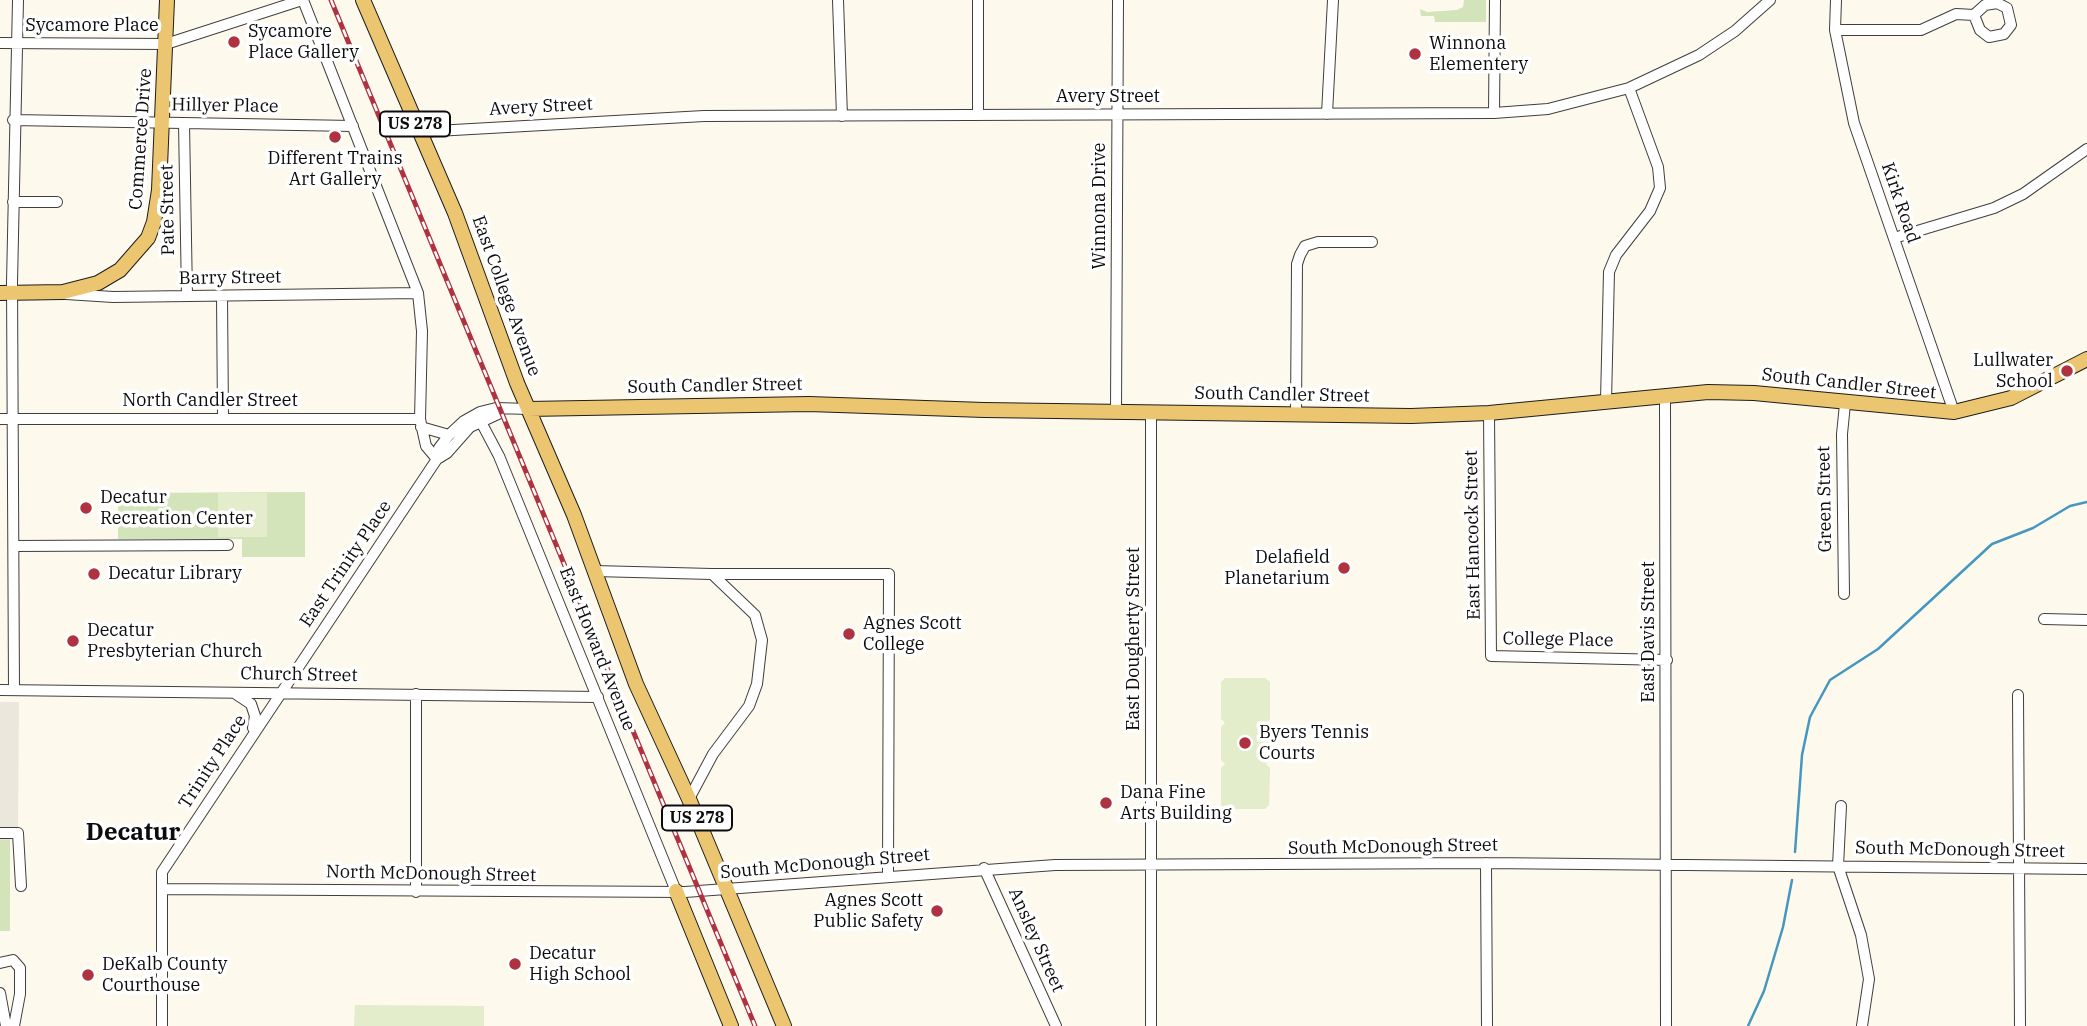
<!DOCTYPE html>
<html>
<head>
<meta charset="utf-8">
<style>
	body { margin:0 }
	canvas { display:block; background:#fdf9ed }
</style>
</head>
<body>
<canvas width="2087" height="1026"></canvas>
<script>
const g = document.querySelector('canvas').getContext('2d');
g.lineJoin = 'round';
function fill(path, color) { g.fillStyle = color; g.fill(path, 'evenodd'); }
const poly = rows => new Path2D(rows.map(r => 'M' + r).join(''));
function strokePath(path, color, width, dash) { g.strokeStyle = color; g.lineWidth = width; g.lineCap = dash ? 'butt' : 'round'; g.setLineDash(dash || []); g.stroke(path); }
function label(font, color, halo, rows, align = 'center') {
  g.font = font + ' "IBM Plex Serif",serif'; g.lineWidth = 7; g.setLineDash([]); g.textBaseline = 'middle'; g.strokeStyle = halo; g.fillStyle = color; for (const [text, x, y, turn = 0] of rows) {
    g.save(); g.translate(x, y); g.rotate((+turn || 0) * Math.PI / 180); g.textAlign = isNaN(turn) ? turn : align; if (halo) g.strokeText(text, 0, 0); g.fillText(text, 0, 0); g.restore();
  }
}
fill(poly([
	[1464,0,1486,0,1486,22,1435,22,1434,16,1421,16,1420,9,1427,12,1457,10,1463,7],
	[305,492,305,557,242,557,242,539,118,539,118,493],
	[0,840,10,840,10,931,0,931]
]), '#d3e4ba');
fill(poly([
	[218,493,267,493,267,537,218,537],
	[1225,678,1265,678,1270,682,1270,719,1266,723,1270,727,1270,760,1266,764,1270,768,1269,805,1265,809,1225,809,1221,805,1221,768,1225,764,1221,760,1221,727,1225,723,1221,719,1221,682],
	[355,1005,484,1006,484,1026,354,1026]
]), '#e3eccb');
fill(poly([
	[0,702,19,702,18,833,10,840,0,840]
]), '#ece7dd');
strokePath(poly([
	[1795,852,1802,755,1810,717,1830,680,1878,649,1992,544,2033,528,2070,506,2087,502],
	[1748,1026,1764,991,1783,927,1792,880]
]), '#4597c0', 2.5);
const minor = poly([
	[303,0,418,293,422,331,420,419,426,446,437,459],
	[838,0,842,116],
	[978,0,978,115],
	[1836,0,1835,30,1854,123,1954,412],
	[1835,30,1921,30,1956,14,1974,15,1980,30,1989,37,2004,34,2011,25,2007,8,1997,3,1985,5,1974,15],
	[0,43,166,44,302,0],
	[1494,113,1495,0],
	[1327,114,1333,0],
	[13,120,353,126],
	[184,123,187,296],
	[418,132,704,116,1494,113,1548,109,1629,88,1699,55,1735,31,1770,0],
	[13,202,57,202],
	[1894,238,1994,208,2023,194,2087,149],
	[66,294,113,297,418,293],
	[222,296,223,418],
	[1665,397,1666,1026],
	[1606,401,1609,272,1616,255,1650,211,1660,188,1658,167,1629,88],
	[1116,412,1118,0],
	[1151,413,1151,1026],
	[1489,413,1491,656,1667,660],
	[1296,414,1297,264,1300,255,1305,246,1318,242,1372,242],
	[0,419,420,419],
	[481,422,499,456,676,891],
	[421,427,449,435],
	[441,455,439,448,449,435,464,421,480,412,496,408,528,409],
	[14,546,228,545],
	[594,571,712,574,755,615,762,640,757,684,749,706,713,754,689,799],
	[712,574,889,574,888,875],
	[1844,594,1842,434,1845,404],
	[2044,619,2087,620],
	[0,690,598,697],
	[14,690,12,283,18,0],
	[236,694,251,704,255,716,253,728],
	[2018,695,2020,1026],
	[1841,806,1838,866,1861,935,1869,979,1862,1026],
	[0,833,18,833,21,886],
	[1486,863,1487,1026],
	[984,868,1056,1026],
	[162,889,685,892,1055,865,1486,863,2087,869],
	[416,892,416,694],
	[0,963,13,960,20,968,20,994,14,1026],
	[0,993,6,1026],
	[162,1026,162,872,437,459,447,453,470,427,498,414,501,409]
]);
const major = poly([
	[363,0,455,213,517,383,574,515,636,684,689,799,784,1026],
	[0,293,63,292,98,283,120,270,148,238,154,222,159,190,167,0],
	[528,409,809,404,984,410,1411,416,1489,413,1708,392,1754,393,1954,412,2011,398,2087,359],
	[676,891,731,1026]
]);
strokePath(minor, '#3f3f3f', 12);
strokePath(major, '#1d1d1d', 16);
strokePath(minor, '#fff', 10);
strokePath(major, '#ebc56f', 14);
const rail = poly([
	[331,0,755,1026]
]);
strokePath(rail, '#af3240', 5);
strokePath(rail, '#fff', 2.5, [8]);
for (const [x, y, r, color] of [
	[234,42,7,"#af3240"],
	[1415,54,7,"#af3240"],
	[335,137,7,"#af3240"],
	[2067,371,7,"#af3240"],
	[86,508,7,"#af3240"],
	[1344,568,7,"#af3240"],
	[94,574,7,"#af3240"],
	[849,634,7,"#af3240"],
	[73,641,7,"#af3240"],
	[1245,743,7,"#af3240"],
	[1106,803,7,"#af3240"],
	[937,911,7,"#af3240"],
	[515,964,7,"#af3240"],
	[88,975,7,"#af3240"]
]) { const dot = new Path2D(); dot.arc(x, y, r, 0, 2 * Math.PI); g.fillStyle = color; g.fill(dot); strokePath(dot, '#fff', 2.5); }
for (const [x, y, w] of [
	[415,124,70],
	[697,818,70]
]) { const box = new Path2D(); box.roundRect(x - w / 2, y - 12.5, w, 25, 5); g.fillStyle = '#fff'; g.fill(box); strokePath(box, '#0c0c0c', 2); }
label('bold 16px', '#0c0c0c', null, [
	["US 278",415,124],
	["US 278",697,818]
]);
label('18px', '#0c0c0c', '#fff', [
	["Sycamore Place",92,26],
	["Avery Street",1108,97],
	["Hillyer Place",225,106,1],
	["Avery Street",541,107,-3],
	["Commerce Drive",141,139,-86],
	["Kirk Road",1900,203,71],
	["Winnona Drive",1100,206,-90],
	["Pate Street",168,210,-91],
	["Barry Street",230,278,-1],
	["East College Avenue",506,296,70],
	["South Candler Street",1849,384,6],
	["South Candler Street",715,386,-1],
	["South Candler Street",1282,395,1],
	["North Candler Street",210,401],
	["Green Street",1825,499,-91],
	["East Hancock Street",1473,535,-91],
	["East Trinity Place",346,564,-56],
	["East Davis Street",1649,632,-90],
	["East Dougherty Street",1134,639,-90],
	["College Place",1558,640,1],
	["East Howard Avenue",597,649,68],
	["Church Street",299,675,1],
	["Trinity Place",213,762,-57],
	["South McDonough Street",1393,847,-1],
	["South McDonough Street",1960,850,1],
	["South McDonough Street",825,864,-5],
	["North McDonough Street",431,874,1],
	["Ansley Street",1036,940,66]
]);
label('18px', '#0c0c0c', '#fff', [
	["Sycamore",248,32],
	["Place Gallery",248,53],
	["Winnona",1429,44],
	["Elementery",1429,65],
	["Different Trains",335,159,"center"],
	["Art Gallery",335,180,"center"],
	["Lullwater",2053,361,"right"],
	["School",2053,382,"right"],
	["Decatur",100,498],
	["Recreation Center",100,519],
	["Delafield",1330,558,"right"],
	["Planetarium",1330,579,"right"],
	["Decatur Library",108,574],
	["Agnes Scott",863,624],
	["College",863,645],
	["Decatur",87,631],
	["Presbyterian Church",87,652],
	["Byers Tennis",1259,733],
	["Courts",1259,754],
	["Dana Fine",1120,793],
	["Arts Building",1120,814],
	["Agnes Scott",923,901,"right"],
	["Public Safety",923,922,"right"],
	["Decatur",529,954],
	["High School",529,975],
	["DeKalb County",102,965],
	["Courthouse",102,986]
], 'left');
label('bold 24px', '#0c0c0c', '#fff', [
	["Decatur",133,833]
]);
</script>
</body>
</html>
